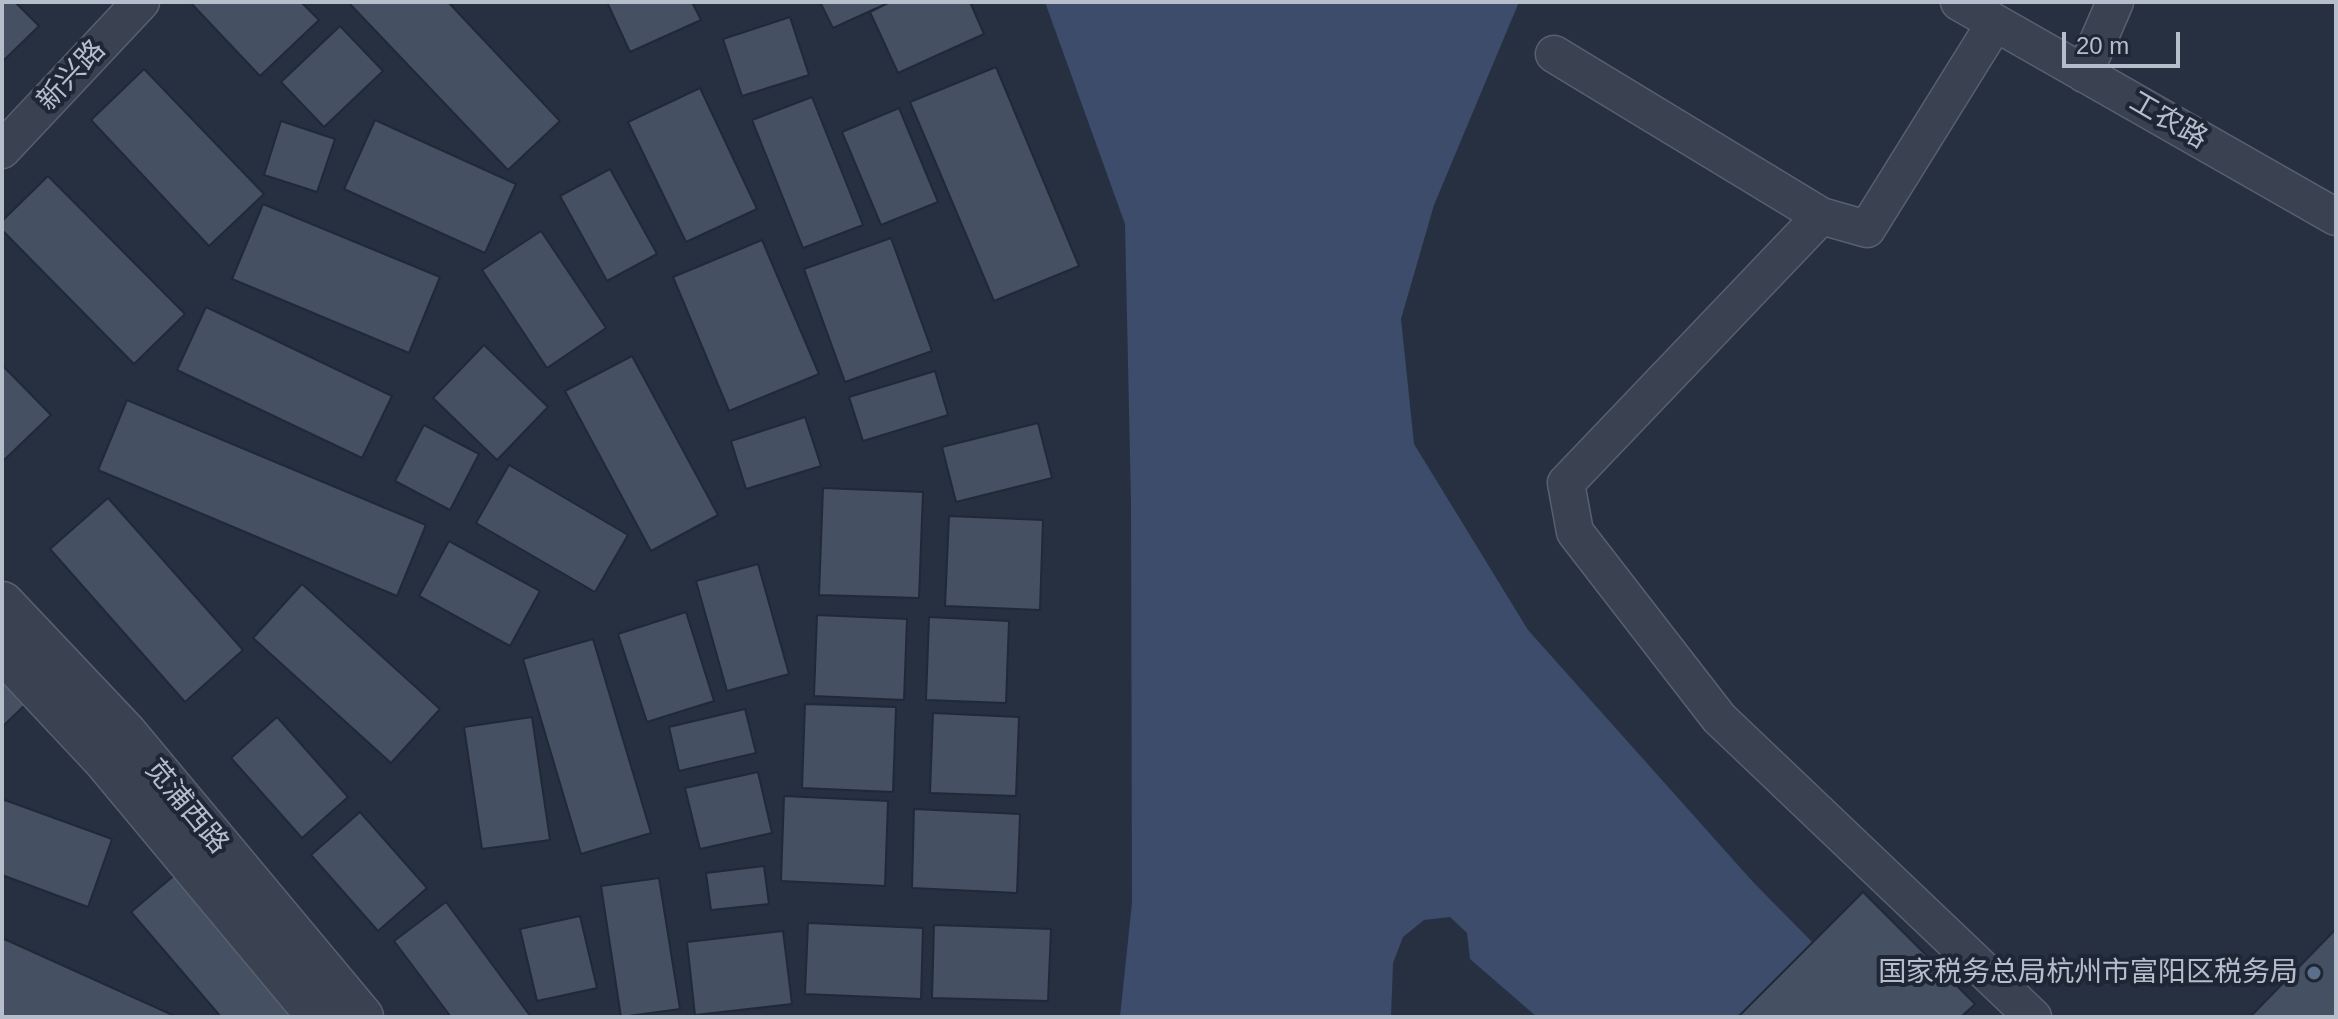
<!DOCTYPE html>
<html>
<head>
<meta charset="utf-8">
<style>
	body { margin:0 }
	#map { position:relative; width:2338px; height:1019px; overflow:hidden; background:#263041; font-family:Helvetica,sans-serif }
	canvas { display:block }
	.frame { position:absolute; inset:0; border:4px solid #b7becb; pointer-events:none }
	.scale { position:absolute; left:2062px; top:32px; width:118px; height:36px; box-sizing:border-box; border:4px solid #b7becb; border-top:0; padding-left:10px; font-size:24px; line-height:28px; white-space:nowrap; color:#b7becb; -webkit-text-stroke:6px #1f2736; paint-order:stroke }
</style>
</head>
<body>
<div id="map">
<canvas width="2338" height="1019"></canvas>
<div class="frame"></div>
<div class="scale">20 m</div>
</div>
<script>
const g = document.querySelector('canvas').getContext('2d');
g.lineJoin = 'round';
function fill(path, color) { g.fillStyle = color; g.fill(path, 'evenodd'); }
const poly = rows => new Path2D(rows.map(r => 'M' + r).join(''));
function strokePath(path, color, width, dash) { g.strokeStyle = color; g.lineWidth = width; g.lineCap = dash ? 'butt' : 'round'; g.setLineDash(dash || []); g.stroke(path); }
function label(font, color, halo, rows, align = 'center') {
  g.font = font + ' Helvetica,"Noto Sans SC",sans-serif'; g.lineWidth = 8; g.setLineDash([]); g.textBaseline = 'middle'; g.strokeStyle = halo; g.fillStyle = color; for (const [text, x, y, turn = 0] of rows) {
    g.save(); g.translate(x, y); g.rotate((+turn || 0) * Math.PI / 180); g.textAlign = isNaN(turn) ? turn : align; if (halo) g.strokeText(text, 0, 0); g.fillText(text, 0, 0); g.restore();
  }
}
fill(poly([
	[1045,2,1519,2,1434,205,1401,319,1414,444,1528,630,1753,882,1886,1017,1537,1017,1470,959,1467,933,1450,917,1424,920,1403,937,1393,963,1391,1017,1120,1017,1132,903,1131,502,1125,224]
]), '#3c4c6a');
const building = poly([
	[2,2,15,2,39,26,2,62,2,2],
	[190,2,301,2,319,20,260,76,190,2],
	[348,2,448,2,560,121,508,170,348,2],
	[607,2,692,2,701,20,630,52,607,2],
	[820,2,890,2,833,28,820,2],
	[890,2,970,2,984,34,898,73,870,12,890,2],
	[790,17,809,75,742,96,723,39,790,17],
	[340,26,383,71,324,127,281,82,340,26],
	[996,67,1079,266,994,301,910,102,996,67],
	[144,69,264,194,209,246,91,120,144,69],
	[700,88,757,209,686,242,628,122,700,88],
	[812,97,863,225,803,248,752,120,812,97],
	[899,108,938,202,881,225,842,132,899,108],
	[375,120,516,184,485,253,344,189,375,120],
	[281,121,335,139,317,192,264,175,281,121],
	[610,169,657,254,607,281,560,196,610,169],
	[48,176,185,314,134,364,2,230,2,221,48,176],
	[263,204,440,277,409,353,232,279,263,204],
	[541,231,606,328,547,368,482,270,541,231],
	[891,238,932,351,845,382,804,269,891,238],
	[762,240,819,374,729,411,673,277,762,240],
	[206,307,392,396,362,458,177,370,206,307],
	[484,345,548,407,497,460,433,398,484,345],
	[632,356,718,515,651,551,565,391,632,356],
	[2,365,51,415,2,462,2,365],
	[935,371,948,415,863,441,849,397,935,371],
	[127,400,426,525,397,596,98,470,127,400],
	[805,417,821,466,746,489,731,441,805,417],
	[1038,423,1052,478,956,502,942,447,1038,423],
	[424,425,479,454,450,510,395,481,424,425],
	[509,465,628,535,595,592,476,523,509,465],
	[823,488,923,492,919,598,819,595,823,488],
	[108,498,243,650,185,702,50,549,108,498],
	[949,516,1043,520,1040,610,945,606,949,516],
	[449,541,540,591,510,646,419,596,449,541],
	[758,564,789,674,727,691,696,581,758,564],
	[302,584,440,709,391,763,253,638,302,584],
	[686,612,714,701,647,722,618,634,686,612],
	[817,615,907,619,904,700,814,696,817,615],
	[929,617,1009,621,1006,703,926,700,929,617],
	[593,639,651,833,581,854,523,659,593,639],
	[2,679,26,704,2,727,2,679],
	[805,704,896,707,893,792,802,788,805,704],
	[745,709,756,753,679,771,669,727,745,709],
	[933,713,1019,717,1016,796,930,793,933,713],
	[277,717,348,797,302,838,231,758,277,717],
	[532,717,550,840,482,849,464,727,532,717],
	[758,772,772,833,700,849,685,788,758,772],
	[784,796,888,801,885,886,781,881,784,796],
	[2,799,112,839,88,907,2,875,2,799],
	[914,809,1020,814,1017,893,912,888,914,809],
	[360,812,427,888,378,931,311,855,360,812],
	[764,866,769,904,711,910,706,873,764,866],
	[177,873,300,1017,221,1017,131,912,177,873],
	[659,878,680,1009,621,1017,601,886,659,878],
	[1863,892,1975,1004,1961,1017,1738,1017,1863,892],
	[446,902,531,1017,451,1017,394,941,446,902],
	[580,916,597,988,537,1001,520,929,580,916],
	[808,923,923,928,921,999,805,994,808,923],
	[934,925,1051,929,1048,1001,932,998,934,925],
	[2336,929,2336,1017,2250,1017,2336,929],
	[783,931,792,1004,695,1015,687,942,783,931],
	[2,938,177,1017,2,1017,2,938]
]);
fill(building, '#455063');
strokePath(building, '#212938', 2);
const minor = poly([
	[1959,2,2336,217],
	[1554,54,1821,216,1566,483,1575,532,1719,718,2033,1017],
	[2084,74,2115,2],
	[2,150,141,2],
	[1821,216,1867,229,1995,23]
]);
const tertiary = poly([
	[2,604,125,734,361,1017],
	[2,649,105,759,320,1017]
]);
strokePath(minor, '#58606e', 39);
strokePath(tertiary, '#58606e', 47);
strokePath(minor, '#3a4251', 36);
strokePath(tertiary, '#3a4251', 44);
for (const [x, y, r, color] of [
	[2314,973,8,"#5c6f8a"]
]) { const dot = new Path2D(); dot.arc(x, y, r, 0, 2 * Math.PI); g.fillStyle = color; g.fill(dot); strokePath(dot, '#1f2736', 3); }
label('28px', '#b7becb', '#1f2736', [
	["新兴路",72,76,-47],
	["工农路",2168,121,30],
	["苋浦西路",186,807,50]
]);
label('28px', '#b7becb', '#1f2736', [
	["国家税务总局杭州市富阳区税务局",2298,973]
], 'right');
</script>
</body>
</html>
